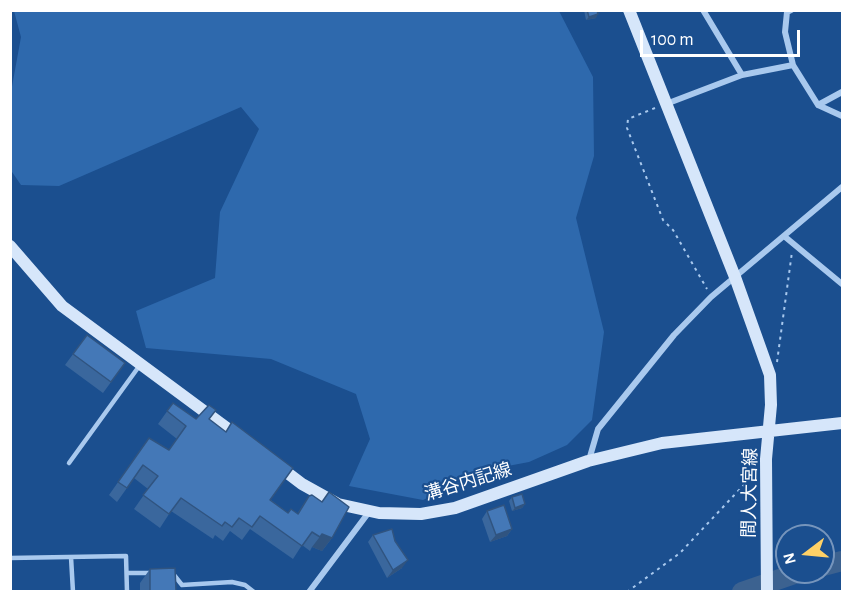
<!DOCTYPE html>
<html>
<head>
<meta charset="utf-8">
<style>
	body { margin:0 }
	#map { position:relative; width:853px; height:602px; overflow:hidden; background:#1b4f8f; font-family:"Alegreya Sans",sans-serif }
	canvas { display:block }
	.frame { position:absolute; inset:0; border:12px solid #fff; pointer-events:none }
	.north { position:absolute; left:775px; top:524px; width:60px; height:60px; box-sizing:border-box; background:#1b4f8f; border:2px solid #7695bc; border-radius:50%; rotate:254deg; font-size:16px; font-weight:700; line-height:24px; text-align:center; color:#fff }
	.north::after { content:''; display:block; margin:auto; width:21px; height:27px; background:#ffd166; clip-path:polygon(50% 0,100% 100%,50% 72%,0 100%) }
	.scale { position:absolute; left:640px; top:30px; width:160px; height:27px; box-sizing:border-box; border:3px solid #fff; border-top:0; padding-left:8px; font-size:18px; line-height:21px; white-space:nowrap; color:#fff; -webkit-text-stroke:4px #1b4f8f; paint-order:stroke }
</style>
</head>
<body>
<div id="map">
<canvas width="853" height="602"></canvas>
<div class="frame"></div>
<div class="north">N</div>
<div class="scale">100 m</div>
</div>
<script>
const g = document.querySelector('canvas').getContext('2d');
g.lineJoin = 'round';
function fill(path, color) { g.fillStyle = color; g.fill(path, 'evenodd'); }
const poly = rows => new Path2D(rows.map(r => 'M' + r).join(''));
function strokePath(path, color, width, dash) { g.strokeStyle = color; g.lineWidth = width; g.lineCap = dash ? 'butt' : 'round'; g.setLineDash(dash || []); g.stroke(path); }
function label(font, color, halo, rows, align = 'center') {
  g.font = font + ' "Alegreya Sans","Noto Sans JP",sans-serif'; g.lineWidth = 4.5; g.setLineDash([]); g.textBaseline = 'middle'; g.strokeStyle = halo; g.fillStyle = color; for (const [text, x, y, turn = 0] of rows) {
    g.save(); g.translate(x, y); g.rotate((+turn || 0) * Math.PI / 180); g.textAlign = isNaN(turn) ? turn : align; if (halo) g.strokeText(text, 0, 0); g.fillText(text, 0, 0); g.restore();
  }
}
fill(poly([
	[14,11,559,11,593,77,594,156,576,218,604,332,592,420,567,445,529,462,497,468,423,500,349,486,370,439,356,394,271,359,146,348,136,311,215,278,220,212,259,129,241,107,59,186,21,185,10,169,11,92,21,37]
]), '#2e69ad');
strokePath(poly([
	[823,566,842,561],
	[742,592,800,572]
]), '#3c6290', 20);
strokePath(poly([
	[655,108,628,119,627,128,663,220,673,230,707,289],
	[777,362,792,252],
	[627,592,680,553,754,474],
	[841,592,842,591]
]), '#a9c9ee', 2, [3, 4.5]);
strokePath(poly([
	[69,463,140,365],
	[71,557,73,592],
	[10,558,126,556,127,592],
	[127,573,151,573],
	[174,575,182,585,232,582,245,585,254,592]
]), '#a9c9ee', 4.5);
strokePath(poly([
	[703,10,742,75],
	[791,10,787,12,785,32,793,65,818,105,842,116],
	[666,104,742,75,793,65],
	[818,105,842,92],
	[784,236,842,284],
	[589,460,598,429,674,335,711,297,842,187],
	[309,592,369,512]
]), '#a9c9ee', 6);
strokePath(poly([
	[629,10,735,277,770,375,771,405,766,459,767,592],
	[10,246,62,306,239,437],
	[277,465,302,484,338,504,379,513,421,514,455,508,588,461,662,443,842,423]
]), '#d6e6fa', 12);
fill(poly([
	[584,10,597,10,596,18,586,20],
	[87,335,125,363,103,393,65,365],
	[173,403,196,419,209,420,271,500,288,513,297,514,309,496,332,538,322,551,312,547,310,551,302,545,293,559,250,529,242,540,230,531,223,541,215,535,213,539,171,511,160,528,134,509,148,489,134,478,117,502,109,495,149,438,169,450,177,439,158,424],
	[512,497,525,504,522,508,512,511,509,501],
	[487,511,512,529,507,536,490,542,482,519],
	[373,535,395,541,402,568,387,578,368,542],
	[150,569,176,591,140,591,140,583]
]), '#3a679d');
fill(poly([
	[598,14,596,18,586,20,589,17],
	[525,504,522,508,512,511,515,508],
	[512,529,507,536,490,542,496,535],
	[322,534,332,538,322,551,312,547],
	[408,560,402,568,387,578,393,570]
]), '#305480');
const building = poly([
	[587,10,597,10,598,14,589,17,587,10],
	[87,335,125,363,111,382,73,354,87,335],
	[173,403,196,419,209,405,216,410,209,419,226,432,232,422,293,468,270,500,288,513,291,509,298,514,309,496,312,495,322,502,329,492,349,507,332,538,322,534,320,537,312,532,302,546,260,516,252,527,239,518,232,527,225,522,222,526,181,498,169,514,143,495,158,476,143,465,127,488,118,482,149,438,169,450,186,426,167,411,173,403],
	[522,494,525,504,515,508,512,497,522,494],
	[504,505,512,529,496,535,487,511,504,505],
	[392,529,395,541,408,560,393,570,373,535,392,529],
	[175,568,176,591,150,591,150,569,175,568]
]);
fill(building, '#4478b7');
strokePath(building, '#305480', 1.5);
label('18px', '#fff', '#1b4f8f', [
	["溝谷内記線",468,482,-17],
	["間人大宮線",750,493,-89]
]);
</script>
</body>
</html>
